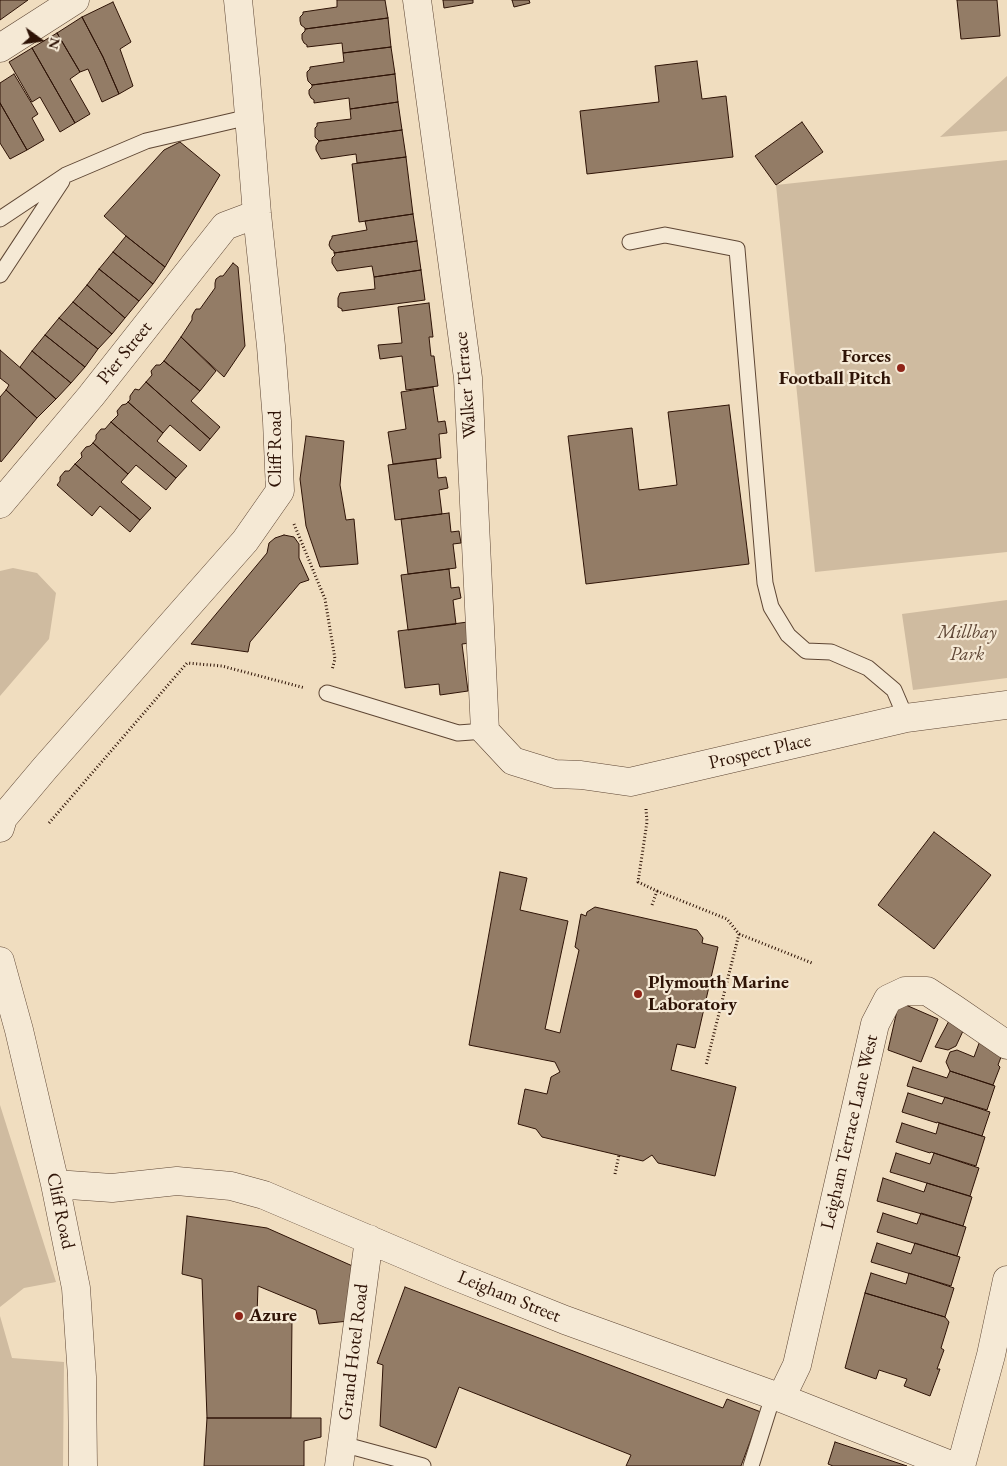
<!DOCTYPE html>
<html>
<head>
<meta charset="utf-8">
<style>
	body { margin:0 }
	#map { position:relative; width:1007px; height:1466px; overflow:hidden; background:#f0ddbf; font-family:"EB Garamond",serif }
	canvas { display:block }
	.north { position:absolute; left:15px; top:15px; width:50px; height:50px; -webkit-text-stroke:4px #f5e9d5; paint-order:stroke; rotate:104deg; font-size:14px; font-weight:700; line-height:20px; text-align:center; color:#2e1306 }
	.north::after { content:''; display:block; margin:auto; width:18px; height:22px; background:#2e1306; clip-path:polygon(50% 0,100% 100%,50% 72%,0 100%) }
</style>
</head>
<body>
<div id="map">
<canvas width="1007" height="1466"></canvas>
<div class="north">N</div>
</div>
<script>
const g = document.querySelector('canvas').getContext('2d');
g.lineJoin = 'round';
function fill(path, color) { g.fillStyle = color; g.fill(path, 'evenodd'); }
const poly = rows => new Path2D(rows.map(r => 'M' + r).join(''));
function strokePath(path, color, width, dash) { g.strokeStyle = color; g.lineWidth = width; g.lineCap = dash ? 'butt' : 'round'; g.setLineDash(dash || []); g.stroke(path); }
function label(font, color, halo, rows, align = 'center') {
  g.font = font + ' "EB Garamond",serif'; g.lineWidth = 4.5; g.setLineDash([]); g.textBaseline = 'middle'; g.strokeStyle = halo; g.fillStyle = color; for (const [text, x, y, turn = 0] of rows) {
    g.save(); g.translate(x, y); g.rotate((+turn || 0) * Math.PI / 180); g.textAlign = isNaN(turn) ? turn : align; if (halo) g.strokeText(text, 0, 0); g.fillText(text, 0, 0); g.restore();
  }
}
fill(poly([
	[1007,76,1007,131,940,137],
	[1007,160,1007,552,815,572,776,185],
	[13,568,37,573,56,593,49,639,0,696,0,571],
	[1007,600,1007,678,913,690,902,614],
	[0,1105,56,1282,24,1288,0,1307],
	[0,1316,12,1358,64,1362,63,1466,0,1466]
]), '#cfbba0');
const building = poly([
	[0,0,28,0,0,20,0,0],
	[337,0,385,0,388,18,305,29,305,28,301,25,300,21,300,17,303,14,303,12,337,7,337,0],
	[443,0,473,0,473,3,444,8,443,0],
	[512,0,529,0,530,3,514,7,512,0],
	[957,0,997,0,1000,36,961,39,957,0],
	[113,2,131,42,120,49,133,86,119,94,103,57,82,17,113,2],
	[82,17,103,57,119,94,102,102,88,69,80,72,57,33,82,17],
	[388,18,391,47,343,53,342,43,307,47,307,45,304,43,302,39,302,34,305,31,305,29,388,18],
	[57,33,80,72,70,79,90,114,75,123,32,48,57,33],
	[391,47,395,74,312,85,308,81,307,76,307,72,310,69,310,67,344,62,343,53,391,47],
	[32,48,75,123,60,132,40,97,32,102,9,62,32,48],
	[697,61,702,99,726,96,733,157,587,174,580,111,659,102,655,66,697,61],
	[14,74,38,114,32,118,44,140,27,150,0,103,0,83,14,74],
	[395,74,398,102,350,109,349,98,314,103,314,100,311,98,309,94,309,90,312,87,312,85,395,74],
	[398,102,402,130,319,141,315,137,315,128,317,126,317,123,351,119,350,109,398,102],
	[0,103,27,150,10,159,0,143,0,103],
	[802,122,823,152,776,185,755,156,802,122],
	[402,130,406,157,357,163,356,154,321,159,316,150,316,146,319,141,402,130],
	[180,142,220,175,165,267,126,236,104,216,164,150,180,142],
	[406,157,413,214,359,222,352,164,406,157],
	[413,214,417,241,334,253,334,251,331,249,329,245,330,241,332,238,332,236,367,230,365,221,413,214],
	[126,236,165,267,153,284,113,252,126,236],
	[417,241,421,270,374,277,372,266,337,271,332,263,332,258,335,255,334,253,417,241],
	[113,252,153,284,139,301,99,269,113,252],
	[233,263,238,267,245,346,224,377,181,337,192,320,192,316,194,312,196,309,200,309,215,288,215,283,216,279,220,276,223,276,233,263],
	[99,269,139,301,125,318,87,285,99,269],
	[421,270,425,300,342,311,342,309,338,307,338,298,340,293,375,289,374,277,421,270],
	[87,285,125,318,112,334,73,302,87,285],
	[73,302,112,334,98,349,59,318,73,302],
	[429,303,433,337,429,337,431,356,434,356,438,386,406,390,402,356,380,359,378,345,402,343,398,307,429,303],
	[59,318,98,349,85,367,45,335,59,318],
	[45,335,85,367,71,383,32,351,45,335],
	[181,337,216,371,200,391,164,361,181,337],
	[0,350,56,399,37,418,6,390,9,385,0,378,0,350],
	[32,351,71,383,56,399,20,367,32,351],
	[164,361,200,391,191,401,220,427,210,439,146,382,152,375,151,371,156,365,160,365,164,361],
	[146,382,210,439,200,451,170,425,163,433,128,402,130,400,130,396,135,389,139,390,146,382],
	[433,387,438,422,445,421,447,433,439,434,441,458,393,464,388,432,406,429,401,392,433,387],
	[6,390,37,418,1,462,0,460,0,397,6,390],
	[128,402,163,433,157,441,187,466,176,478,111,422,118,415,117,411,122,405,126,404,128,402],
	[729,405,749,564,586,584,568,436,632,428,639,490,677,485,668,412,729,405],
	[111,422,176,478,166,490,136,465,128,474,93,443,96,439,96,435,101,429,105,429,111,422],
	[306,436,344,441,340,485,346,520,354,519,358,564,320,567,306,526,300,479,306,436],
	[93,443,128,474,121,482,151,508,140,520,75,464,82,457,81,453,86,447,90,446,93,443],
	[436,459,438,478,446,477,448,488,439,490,442,514,395,520,388,465,436,459],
	[75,464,140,520,130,532,100,506,92,516,57,485,60,481,60,477,65,471,69,471,75,464],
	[449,513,451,532,459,531,461,543,453,544,456,568,408,574,401,519,449,513],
	[284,535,294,537,299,544,299,558,309,580,300,583,250,642,248,652,191,644,267,553,269,543,275,538,284,535],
	[449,569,451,588,459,587,461,598,453,600,456,624,408,630,401,575,449,569],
	[468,622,470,643,462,644,468,691,440,695,439,684,405,688,398,631,468,622],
	[934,832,991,875,934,949,878,905,934,832],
	[500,872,527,878,520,910,568,921,545,1029,560,1033,579,950,575,947,581,914,586,916,587,912,595,907,697,930,703,938,702,943,718,947,695,1048,677,1044,671,1070,736,1087,715,1176,658,1163,652,1155,643,1161,542,1137,536,1129,518,1124,525,1089,547,1094,551,1077,560,1072,555,1062,469,1045,500,872],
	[899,1002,938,1019,921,1062,888,1050,899,1002],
	[950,1019,963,1031,956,1046,948,1050,935,1047,950,1019],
	[981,1038,1001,1057,998,1065,1000,1067,993,1085,950,1071,946,1062,950,1052,957,1050,974,1057,981,1038],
	[913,1067,947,1078,950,1071,995,1086,987,1110,907,1086,913,1067],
	[908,1093,942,1104,945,1097,990,1112,982,1136,937,1122,937,1123,902,1112,908,1093],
	[902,1123,936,1134,939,1123,985,1137,976,1166,931,1152,930,1153,896,1142,902,1123],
	[896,1153,930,1164,934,1153,979,1168,970,1196,890,1172,896,1153],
	[883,1178,924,1192,927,1183,972,1197,963,1226,877,1201,883,1178],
	[883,1213,917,1224,921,1213,966,1227,957,1256,877,1232,883,1213],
	[187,1216,267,1228,357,1268,349,1321,319,1324,316,1310,258,1286,257,1315,292,1318,291,1418,207,1418,202,1279,182,1274,187,1216],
	[877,1243,911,1254,915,1243,960,1257,951,1286,871,1262,877,1243],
	[871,1273,906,1284,909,1273,954,1288,945,1317,865,1293,871,1273],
	[405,1287,723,1408,727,1399,761,1412,741,1466,626,1466,631,1455,459,1387,436,1448,380,1426,383,1365,377,1363,405,1287],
	[865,1293,945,1317,949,1322,941,1348,944,1350,937,1369,940,1369,930,1396,904,1386,907,1379,879,1370,876,1379,845,1368,865,1293],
	[207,1418,321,1418,321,1437,304,1441,304,1466,204,1466,207,1418],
	[835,1442,907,1466,833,1466,828,1464,835,1442]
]);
fill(building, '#937c66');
strokePath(building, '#2e1306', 1);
const service = poly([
	[0,219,66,175,146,141,249,117],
	[630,242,665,235,737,249,765,583,771,607,788,635,806,651,831,652,868,668,894,690,906,718],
	[0,275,62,181],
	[327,693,458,733,485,731],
	[342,1444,423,1466],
	[751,1466,773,1396]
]);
const minor = poly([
	[417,0,468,378,485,731,513,761,555,774,581,775,630,782,906,718,1007,705],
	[0,48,75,0],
	[0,504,91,396,225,226,257,214],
	[0,828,3,818,45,768,245,541,280,491,277,421,271,346,257,214,246,79,238,0],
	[0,961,19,1030,55,1184,76,1288,82,1377,83,1466],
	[55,1184,112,1188,177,1181,231,1186,264,1195,450,1274,565,1320,781,1398,953,1466],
	[781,1398,797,1365,875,1024,888,999,905,991,927,991,953,1008,1007,1045],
	[339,1466,369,1239],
	[961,1466,991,1355,1007,1280]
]);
strokePath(service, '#5e4634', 17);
strokePath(minor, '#5e4634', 29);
strokePath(poly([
	[294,524,325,599,335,659,332,670],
	[646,809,647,822,638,882,657,891,652,905],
	[49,823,187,663,222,666,305,688],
	[657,891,727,919,739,934,706,1065],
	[739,934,812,963],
	[615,1174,619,1155]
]), '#2e1306', 3, [1, 2.5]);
strokePath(service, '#f5e9d5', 15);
strokePath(minor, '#f5e9d5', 28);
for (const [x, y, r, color] of [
	[901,368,5,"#8f2418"],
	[638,994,5,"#8f2418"],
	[239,1316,5,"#8f2418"]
]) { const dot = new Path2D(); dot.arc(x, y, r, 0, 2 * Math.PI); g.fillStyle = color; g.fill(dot); strokePath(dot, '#f5e9d5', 2); }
label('19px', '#2e1306', '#f5e9d5', [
	["Pier Street",125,353,-51],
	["Walker Terrace",466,385,-95],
	["Cliff Road",276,449,-90],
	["Prospect Place",760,752,-13],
	["Leigham Terrace Lane West",850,1132,-77],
	["Cliff Road",60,1211,78],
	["Leigham Street",509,1297,22],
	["Grand Hotel Road",354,1352,-83]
]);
label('bold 19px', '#2e1306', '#f5e9d5', [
	["Forces",891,357,"right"],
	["Football Pitch",891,379,"right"],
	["Plymouth Marine",648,983],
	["Laboratory",648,1005],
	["Azure",249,1316]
], 'left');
label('italic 19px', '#5e4534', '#f5e9d5', [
	["Millbay",967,633],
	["Park",967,655]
]);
</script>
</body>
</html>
